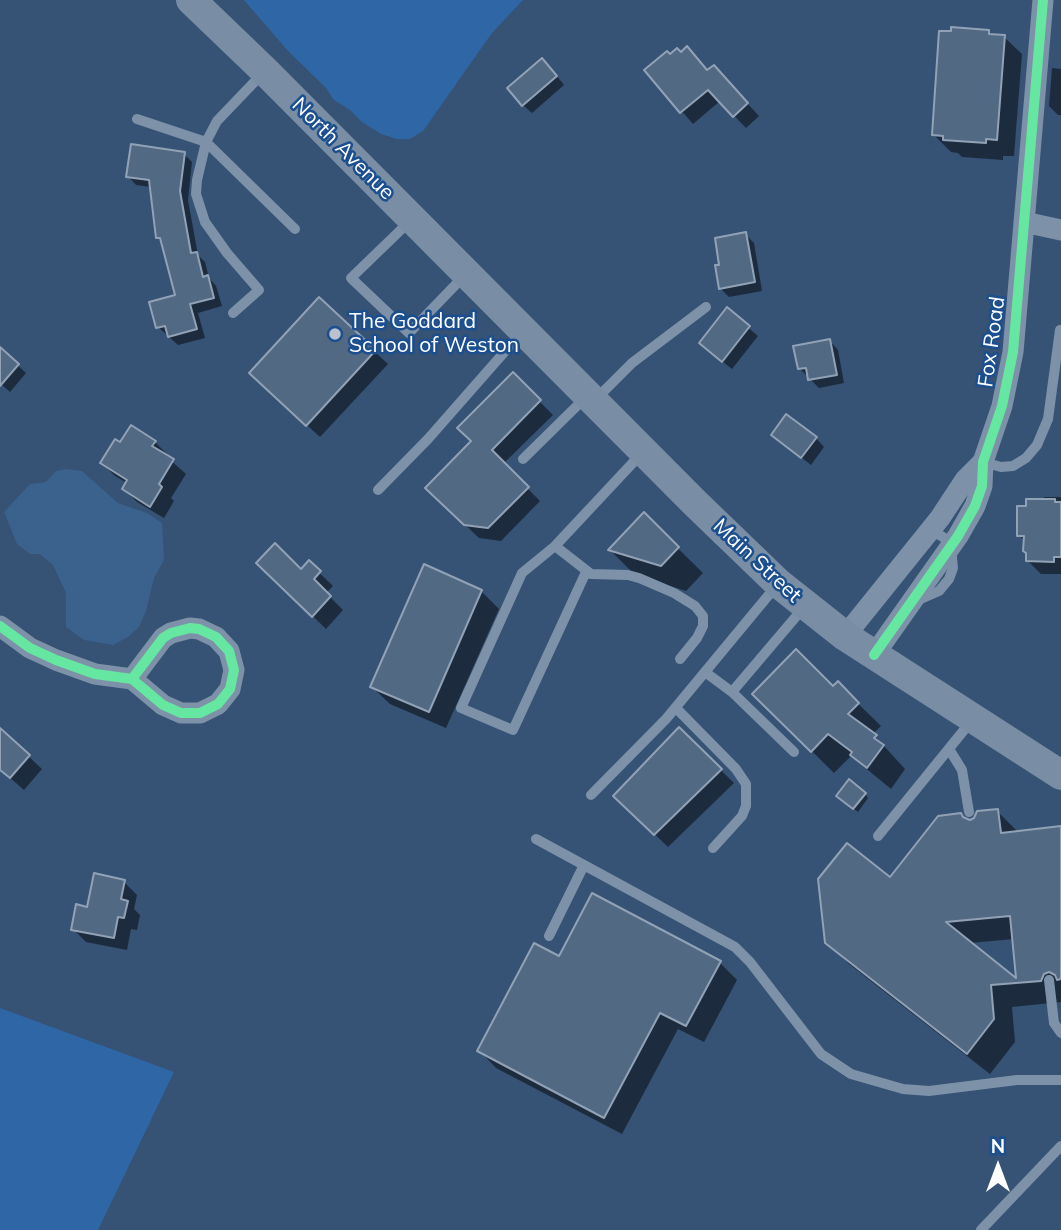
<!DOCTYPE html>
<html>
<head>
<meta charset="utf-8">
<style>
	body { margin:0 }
	#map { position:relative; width:1061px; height:1230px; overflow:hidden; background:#365274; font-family:Mulish,sans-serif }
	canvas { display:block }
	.north { position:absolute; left:963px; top:1132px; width:70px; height:70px; -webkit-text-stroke:5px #1b4f8f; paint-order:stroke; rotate:0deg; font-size:19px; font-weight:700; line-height:28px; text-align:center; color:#fff }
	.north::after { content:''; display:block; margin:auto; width:24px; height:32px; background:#fff; clip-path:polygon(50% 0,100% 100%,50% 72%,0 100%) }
</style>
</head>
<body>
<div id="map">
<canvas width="1061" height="1230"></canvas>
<div class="north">N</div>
</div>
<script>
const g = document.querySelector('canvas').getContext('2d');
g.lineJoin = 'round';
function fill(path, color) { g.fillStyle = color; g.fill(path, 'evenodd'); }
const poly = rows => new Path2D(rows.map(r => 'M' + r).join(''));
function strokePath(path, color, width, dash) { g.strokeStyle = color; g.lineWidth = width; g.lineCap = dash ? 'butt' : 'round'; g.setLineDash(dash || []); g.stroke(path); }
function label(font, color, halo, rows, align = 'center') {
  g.font = font + ' Mulish,sans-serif'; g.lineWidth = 5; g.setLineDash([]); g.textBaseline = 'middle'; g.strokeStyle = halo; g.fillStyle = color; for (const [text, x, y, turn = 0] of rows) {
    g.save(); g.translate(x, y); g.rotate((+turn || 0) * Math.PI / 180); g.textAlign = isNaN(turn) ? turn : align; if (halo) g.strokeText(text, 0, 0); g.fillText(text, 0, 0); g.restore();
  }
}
fill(poly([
	[244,0,523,0,492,33,423,131,410,139,397,139,381,134,362,122,350,110,334,100,326,88,288,51],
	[0,1008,174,1072,98,1230,0,1230]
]), '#2f66a5');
fill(poly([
	[66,469,82,471,118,503,147,513,162,523,164,560,154,578,146,611,139,627,128,637,113,645,84,640,66,627,66,593,53,565,40,554,30,554,17,544,4,512,30,484,46,482,56,471]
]), '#3b618d');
fill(poly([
	[989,32,992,36,1004,37,1022,54,1014,156,1003,156,1003,160,962,157,958,153,951,152,933,134],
	[681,54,699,60,708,71,725,79,759,116,746,128,720,101,693,124,646,70,670,56],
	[1052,68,1061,69,1061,115,1058,115,1049,106],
	[551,69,564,85,532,113,523,105],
	[184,154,192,162,188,200,198,255,205,262,209,278,216,286,222,306,198,313,205,338,178,345,158,327,177,296,163,243,157,237,151,187,136,185,128,176],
	[745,234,754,243,762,291,729,297,720,288,721,266],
	[319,300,388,364,320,437,264,386],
	[727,310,758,336,732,369,709,351],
	[830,341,838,350,844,383,819,388,799,368],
	[0,349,26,373,10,392,0,383],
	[513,375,553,415,503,464,540,501,501,541,479,538,440,501],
	[773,435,816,438,824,447,811,465],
	[155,442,168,455,167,457,186,474,171,498,174,501,164,518,137,502,124,489,127,483,115,476,102,463,121,444],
	[1044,497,1061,497,1061,574,1041,574,1028,561,1025,541,1019,535,1028,508,1044,501],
	[644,515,703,573,686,591,635,575,610,550],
	[258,563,301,571,309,563,333,586,326,593,343,610,326,629],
	[481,591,499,609,446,728,390,704,372,687],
	[838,684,881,726,873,734,905,769,891,789,851,756,834,773,754,694,833,689],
	[679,729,734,783,668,847,615,796],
	[0,730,42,769,24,790,0,769],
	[865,794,868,798,858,812,842,799],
	[997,811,1019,833,1061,828,1061,1002,1012,1007,1015,1042,990,1074,849,964,827,942,891,880,966,820,970,822],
	[1014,939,1018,982,970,943],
	[124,882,137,895,134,909,140,915,137,930,131,929,127,950,86,942,73,929],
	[559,958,720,963,737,980,704,1042,678,1029,622,1134,496,1068,479,1050]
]), '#0007');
const building = poly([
	[951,27,989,30,989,34,1005,35,997,140,986,139,986,143,943,140,943,136,932,135,939,31,951,31,951,27],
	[687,46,707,70,714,65,748,103,733,117,708,90,680,113,644,70,667,51,670,54,677,48,681,52,687,46],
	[542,58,557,76,522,106,507,88,542,58],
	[131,144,185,152,180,191,191,253,197,252,203,277,208,275,214,298,190,304,197,329,168,337,165,326,156,328,149,302,175,295,160,238,156,238,149,180,126,177,131,144],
	[746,232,755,282,719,289,715,265,719,265,715,238,746,232],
	[319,297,376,350,306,426,249,373,319,297],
	[727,307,750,326,722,362,699,343,727,307],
	[830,339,837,375,808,380,806,368,798,369,793,346,830,339],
	[0,347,19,364,0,386,0,347],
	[513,372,541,400,492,450,529,487,488,528,464,525,425,488,471,441,457,428,513,372],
	[786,414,817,437,801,458,771,435,786,414],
	[131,425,156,441,152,446,174,459,159,484,162,487,150,507,122,489,127,480,100,463,115,439,120,442,131,425],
	[1026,499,1055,499,1055,502,1061,502,1061,557,1054,557,1054,562,1026,561,1026,553,1023,551,1024,536,1017,536,1017,506,1026,506,1026,499],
	[644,512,679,547,661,566,608,550,644,512],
	[275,543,301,569,309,560,321,571,314,579,331,596,312,617,256,563,275,543],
	[424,564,482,590,429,712,370,687,424,564],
	[796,649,833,686,838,681,859,703,848,714,877,735,874,738,884,745,867,768,850,755,852,752,828,734,811,752,752,694,796,649],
	[679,727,722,769,654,835,613,796,679,727],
	[0,728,30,755,10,778,0,770,0,728],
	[849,779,866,793,853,809,836,796,849,779],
	[998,809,1001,833,1061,826,1061,979,1057,980,1055,975,1049,972,1044,974,1041,981,991,985,994,1019,967,1054,825,943,818,879,847,843,890,877,938,816,961,813,963,817,970,820,974,818,977,811,998,809],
	[1010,916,1016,978,946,922,1010,916],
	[94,873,125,880,121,899,128,901,124,918,118,917,114,938,71,930,76,904,87,907,94,873],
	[592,893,721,961,686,1026,660,1013,604,1118,477,1051,534,943,559,956,592,893]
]);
fill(building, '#526984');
strokePath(building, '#92a2b6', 2);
strokePath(poly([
	[137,119,206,142,295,229],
	[410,221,351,278,409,333,465,275],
	[233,313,259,290,227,253,205,222,196,194,197,180,206,142,217,121,263,73],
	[596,399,632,363,706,307],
	[523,459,586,397],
	[983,462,1001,467,1013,466,1026,458,1037,445,1048,419,1060,330],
	[378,490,428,439,522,332],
	[555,546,591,574,628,575,639,578,674,593,695,606,703,616,703,626,697,638,680,659],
	[586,572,513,730,461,708,522,573,555,546,642,453],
	[916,601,939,591,949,579,953,568,951,547,946,539,938,534,928,535],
	[705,672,732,692,794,752],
	[732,692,805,606],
	[676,708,736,769,746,784,746,806,742,816,713,848],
	[949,749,962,770,969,812],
	[591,795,666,719,777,585],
	[878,836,973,719],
	[536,839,735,947,750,962,821,1054,851,1074,903,1089,929,1091,1017,1080,1061,1080],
	[549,936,584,865],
	[1049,980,1054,1023,1061,1033],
	[981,1230,1061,1146]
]), '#7d92a8', 10);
strokePath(poly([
	[1024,222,1061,230],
	[0,626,30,648,56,660,95,674,132,679,163,705,181,713,200,713,218,704,230,689,234,670,229,651,216,637,199,629,190,628,171,633,163,638,132,679],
	[845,636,940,518,965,480,983,462],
	[874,655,958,536,975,506,982,486,983,462,1002,406,1013,352,1043,0]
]), '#7d92a8', 21);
strokePath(poly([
	[191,0,265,71,695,503,778,583,845,636,1061,775]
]), '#798da4', 30);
strokePath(poly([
	[0,626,30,648,56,660,95,674,132,679,163,705,181,713,200,713,218,704,230,689,234,670,229,651,216,637,199,629,190,628,171,633,163,638,132,679],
	[874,655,958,536,975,506,982,486,983,462,1002,406,1013,352,1043,0]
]), '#66e7a1', 10);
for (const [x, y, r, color] of [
	[335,334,7,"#b9c2ce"]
]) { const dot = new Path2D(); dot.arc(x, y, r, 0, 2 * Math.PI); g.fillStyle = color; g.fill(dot); strokePath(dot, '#1b4f8f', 2.5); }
label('21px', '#fff', '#1b4f8f', [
	["North Avenue",343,149,45],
	["Fox Road",992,342,-82],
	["Main Street",757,561,43]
]);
label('21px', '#fff', '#1b4f8f', [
	["The Goddard",349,322],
	["School of Weston",349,346]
], 'left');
</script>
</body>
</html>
